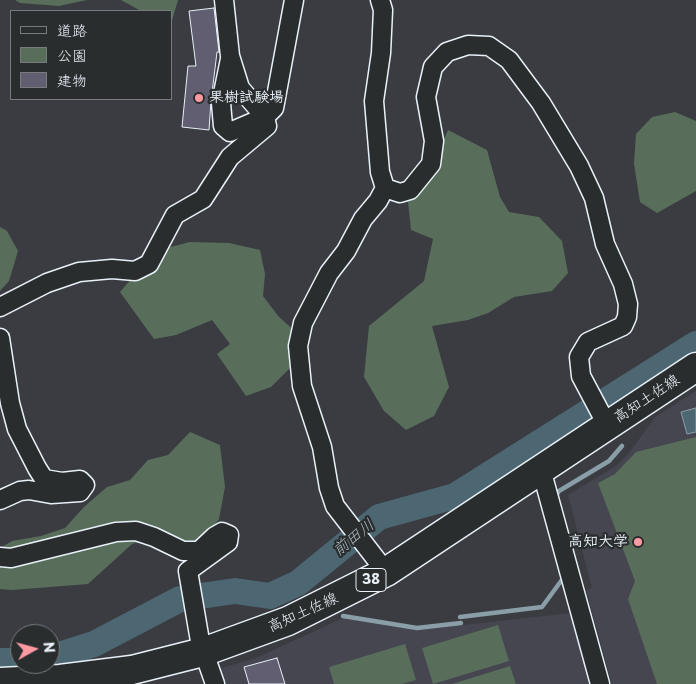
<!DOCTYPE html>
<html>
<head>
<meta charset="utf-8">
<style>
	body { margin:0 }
	#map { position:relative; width:696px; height:684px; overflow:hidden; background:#3a3c42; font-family:"Playpen Sans","Klee One",sans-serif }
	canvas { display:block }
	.legend { position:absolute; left:10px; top:10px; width:162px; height:90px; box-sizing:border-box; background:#2a2d2e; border:1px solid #767b7f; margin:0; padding:6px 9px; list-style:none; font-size:15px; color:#e8f1f8 }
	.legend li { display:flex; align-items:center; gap:10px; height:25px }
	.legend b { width:25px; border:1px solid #767b7f }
	.north { position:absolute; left:10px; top:624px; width:50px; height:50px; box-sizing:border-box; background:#2a2d2e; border:1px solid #767b7f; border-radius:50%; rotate:83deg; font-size:14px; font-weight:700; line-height:20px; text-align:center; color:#e8f1f8 }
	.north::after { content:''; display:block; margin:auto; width:18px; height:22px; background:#ff9aa2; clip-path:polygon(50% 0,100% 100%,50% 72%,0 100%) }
</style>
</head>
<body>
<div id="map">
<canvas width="696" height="684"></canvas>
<ul class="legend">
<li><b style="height:6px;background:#2a2d2e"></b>道路</li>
<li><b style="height:14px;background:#586e5b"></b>公園</li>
<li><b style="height:14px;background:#605e70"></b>建物</li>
</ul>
<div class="north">N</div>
</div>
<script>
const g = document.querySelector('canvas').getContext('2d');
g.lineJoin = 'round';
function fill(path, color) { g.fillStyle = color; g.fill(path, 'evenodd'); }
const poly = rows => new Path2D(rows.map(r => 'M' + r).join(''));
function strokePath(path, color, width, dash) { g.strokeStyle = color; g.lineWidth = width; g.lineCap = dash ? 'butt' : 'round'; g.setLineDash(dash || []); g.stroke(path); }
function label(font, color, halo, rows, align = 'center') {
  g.font = font + ' "Playpen Sans","Klee One",sans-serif'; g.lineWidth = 4.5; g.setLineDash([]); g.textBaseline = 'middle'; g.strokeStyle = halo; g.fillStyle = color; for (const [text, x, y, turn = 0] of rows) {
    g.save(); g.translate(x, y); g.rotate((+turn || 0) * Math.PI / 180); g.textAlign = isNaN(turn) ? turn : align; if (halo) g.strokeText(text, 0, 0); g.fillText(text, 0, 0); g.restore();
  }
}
fill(poly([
	[696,391,696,684,612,684,586,590,592,588,568,495,616,466,629,453,655,417],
	[571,613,575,614,595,684,220,684,215,670,256,658,343,618,418,630]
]), '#454650');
fill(poly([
	[15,0,87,0,59,6,20,3],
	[121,0,178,0,171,24,171,11,141,11],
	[675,112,696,121,696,191,657,213,640,202,634,164,636,134,652,117],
	[448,130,487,150,500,197,509,212,539,217,562,241,568,273,552,291,514,297,488,313,468,320,432,326,449,387,434,416,406,430,384,411,364,377,369,326,424,281,433,239,411,230,407,192,430,170],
	[0,227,7,231,18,251,9,281,0,291],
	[190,242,229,243,260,250,265,274,263,296,279,317,297,333,292,366,271,387,246,396,217,354,230,344,212,320,176,335,154,339,120,292,155,251],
	[190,432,220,445,225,487,219,519,206,537,178,550,151,539,132,544,88,584,12,590,0,589,0,548,12,541,41,536,65,528,84,507,107,487,130,480,148,460,168,455],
	[696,437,696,684,657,684,628,599,635,581,598,483,615,474,636,452],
	[498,625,509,661,433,684,422,648],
	[405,644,416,680,402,684,334,684,329,667],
	[510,666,516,684,452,684]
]), '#586e5b');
const water = poly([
	[696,408,696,432,687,434,681,412,696,408]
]);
fill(water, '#4c6771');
strokePath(water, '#8a9ea7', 1);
strokePath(poly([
	[555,498,559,491,609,461,622,446],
	[343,616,417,628,461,623],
	[460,617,542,607,564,577,563,574]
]), '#8a9ea7', 4.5);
strokePath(poly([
	[50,658,94,644,180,599,235,591,270,596,298,583,379,517,455,496,696,344],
	[0,661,20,661]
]), '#4c6771', 26);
const building = poly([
	[214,8,219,52,217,52,211,101,209,130,182,127,188,66,196,66,189,11,214,8],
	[277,658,285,684,249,684,244,667,277,658]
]);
fill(building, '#605e70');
strokePath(building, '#e8f1f8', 1);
const street = poly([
	[380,0,383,10,381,53,374,101,380,172,385,188,400,193,410,190,431,164,434,141,426,97,433,67,447,52,468,45,489,46,509,60,541,103,579,166,594,198,605,244,623,284,628,304,627,317,623,326,588,342,579,357,581,376,607,425],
	[230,59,221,103,223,126,230,132,265,117,274,108,294,0],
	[385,188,378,201,363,219,346,251,329,273,303,323,298,346,302,386,322,447,329,488,335,506,386,572],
	[0,307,47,283,79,272,112,269,135,271,149,264,175,215,203,199,230,157,267,126,265,117,240,88,230,56,224,0],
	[0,338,10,403,17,429,37,468,44,479,62,482,80,480,85,485,80,492,51,494,29,490,20,491,0,500],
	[541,469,600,684],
	[0,557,11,558,116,532,136,531,154,537,183,551,199,551,215,536,222,532,229,535,228,542,188,571,200,641,215,684]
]);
const primary = poly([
	[0,682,60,679,132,670,203,652,288,621,386,572,696,367]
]);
strokePath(street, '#e8f1f8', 21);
strokePath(primary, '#e8f1f8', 31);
strokePath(street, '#2a2d2e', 18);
strokePath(primary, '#2a2d2e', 28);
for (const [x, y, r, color] of [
	[199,98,5,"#ff9aa2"],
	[638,542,5,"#ff9aa2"]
]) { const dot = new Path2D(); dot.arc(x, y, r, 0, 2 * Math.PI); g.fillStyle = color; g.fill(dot); strokePath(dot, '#2a2d2e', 2); }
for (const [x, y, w] of [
	[371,580,30]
]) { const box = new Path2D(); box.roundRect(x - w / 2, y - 11.5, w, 23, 4); g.fillStyle = '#2a2d2e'; g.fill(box); strokePath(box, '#e8f1f8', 1); }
label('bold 14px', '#e8f1f8', null, [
	["38",371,580]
]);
label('bold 15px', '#e8f1f8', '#2a2d2e', [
	["果樹試験場",209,98],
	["高知大学",628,542,"right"]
], 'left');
label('15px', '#e8f1f8', '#2a2d2e', [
	["高知土佐線",647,399,-33],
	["高知土佐線",303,613,-24]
]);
label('italic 16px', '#aabac2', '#2a2d2e', [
	["前田川",354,538,-39]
]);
</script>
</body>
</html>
